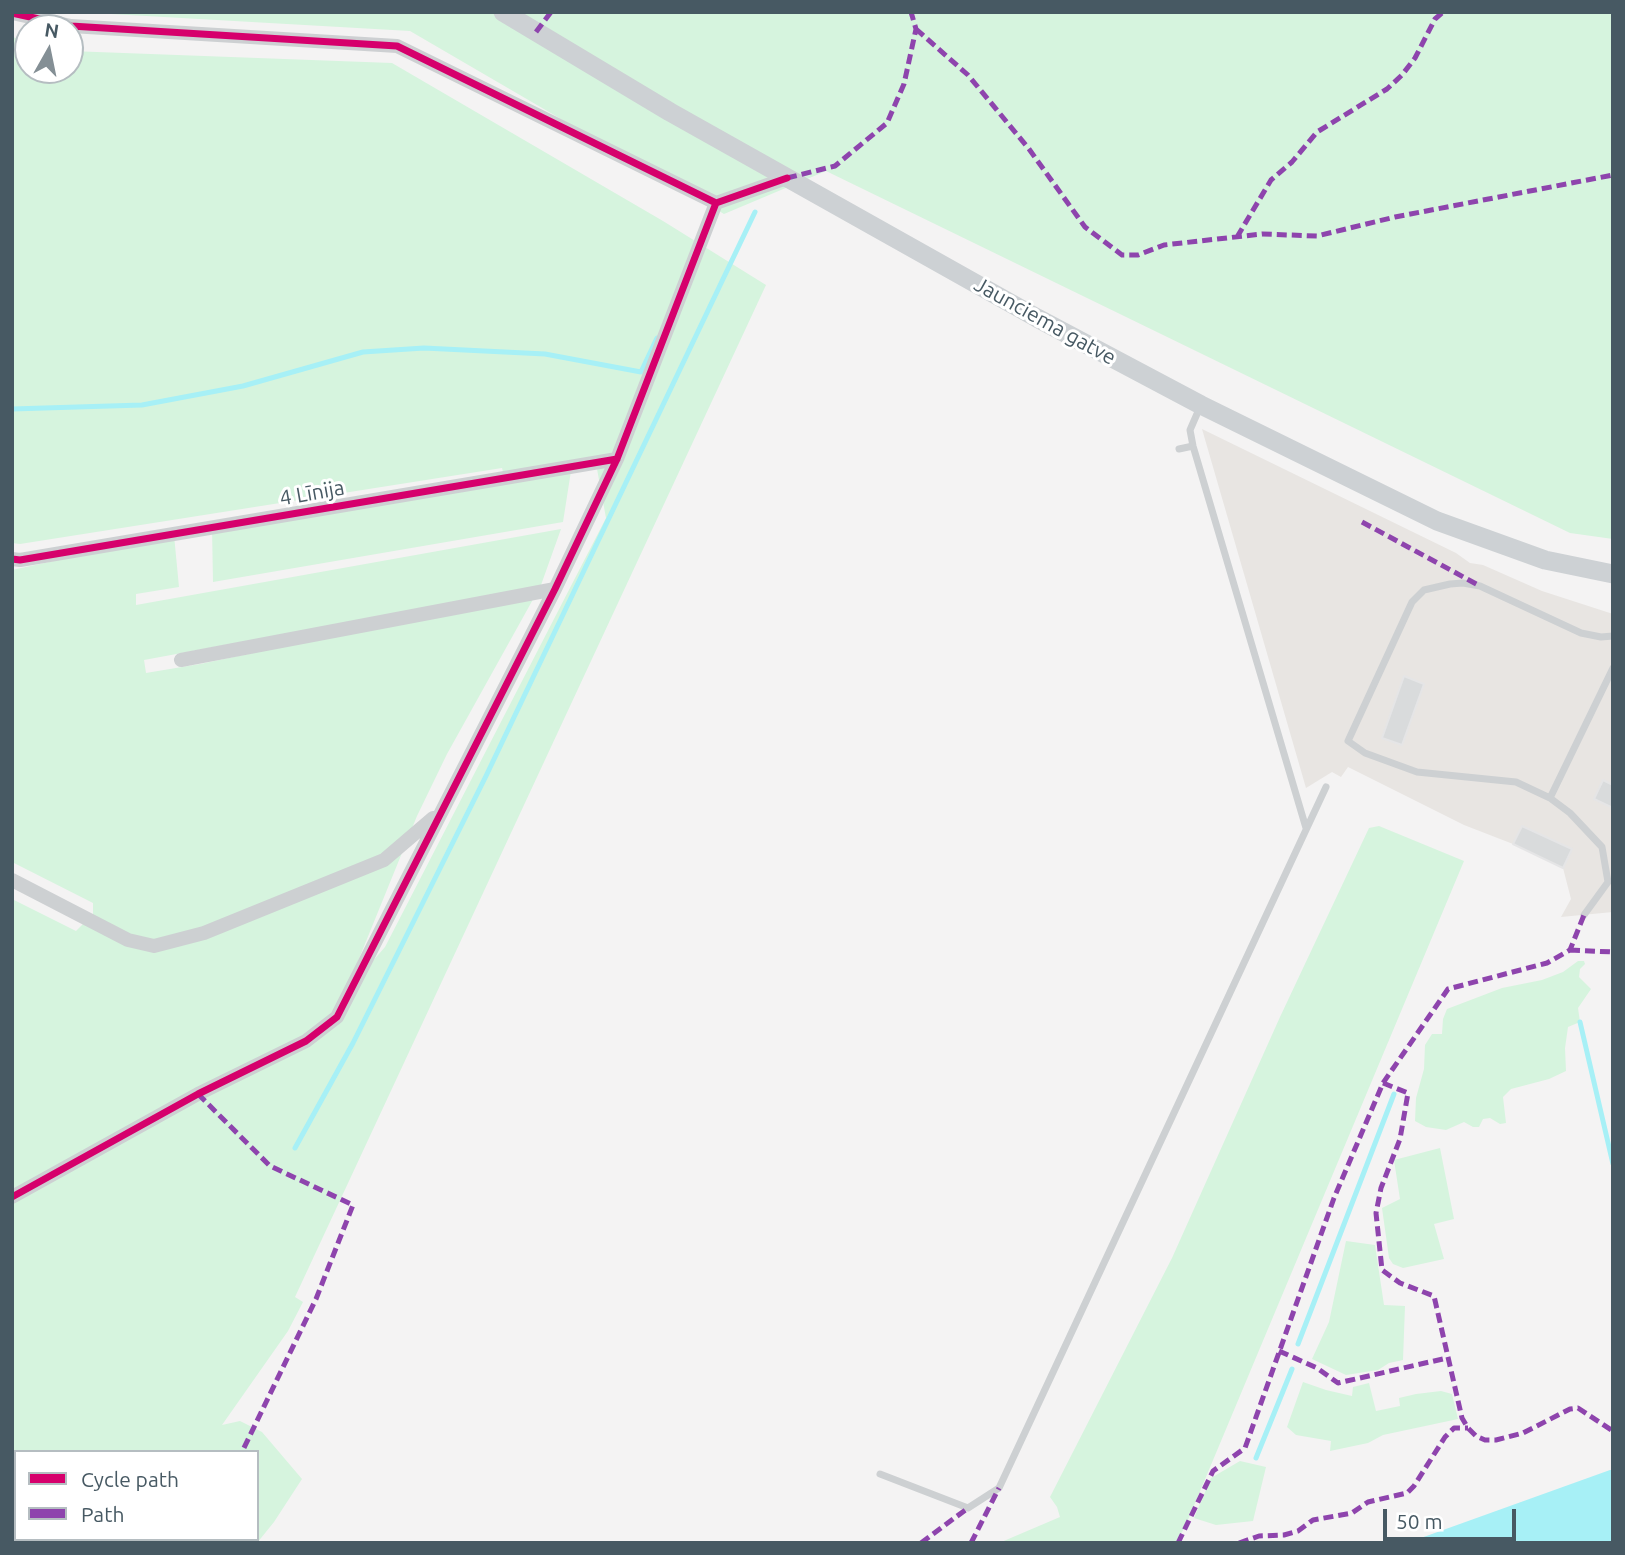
<!DOCTYPE html>
<html>
<head>
<meta charset="utf-8">
<style>
	body { margin:0 }
	#map { position:relative; width:1625px; height:1555px; overflow:hidden; background:#f4f3f3; font-family:Ubuntu,sans-serif }
	canvas { display:block }
	.frame { position:absolute; inset:0; border:14px solid #475963; pointer-events:none }
	.legend { position:absolute; left:14px; top:1450px; width:245px; height:91px; box-sizing:border-box; background:#fff; border:2px solid #b5bdc1; margin:0; padding:9px 12px; list-style:none; font-size:21px; color:#475963 }
	.legend li { display:flex; align-items:center; gap:14px; height:35px }
	.legend b { width:35px; border:2px solid #b5bdc1 }
	.north { position:absolute; left:14px; top:14px; width:70px; height:70px; box-sizing:border-box; background:#fff; border:2px solid #b5bdc1; border-radius:50%; rotate:9deg; font-size:19px; font-weight:700; line-height:28px; text-align:center; color:#475963 }
	.north::after { content:''; display:block; margin:auto; width:24px; height:32px; background:#848f95; clip-path:polygon(50% 0,100% 100%,50% 72%,0 100%) }
	.scale { position:absolute; left:1383px; top:1509px; width:133px; height:32px; box-sizing:border-box; border:4px solid #475963; border-top:0; padding-left:9px; font-size:21px; line-height:24px; white-space:nowrap; color:#475963; -webkit-text-stroke:5px #fff; paint-order:stroke }
</style>
</head>
<body>
<div id="map">
<canvas width="1625" height="1555"></canvas>
<div class="frame"></div>
<ul class="legend">
<li><b style="height:9px;background:#d6006c"></b>Cycle path</li>
<li><b style="height:9px;background:#8e44ad"></b>Path</li>
</ul>
<div class="north">N</div>
<div class="scale">50 m</div>
</div>
<script>
const g = document.querySelector('canvas').getContext('2d');
g.lineJoin = 'round';
function fill(path, color) { g.fillStyle = color; g.fill(path, 'evenodd'); }
const poly = rows => new Path2D(rows.map(r => 'M' + r).join(''));
function strokePath(path, color, width, dash) { g.strokeStyle = color; g.lineWidth = width; g.lineCap = dash ? 'butt' : 'round'; g.setLineDash(dash || []); g.stroke(path); }
function label(font, color, halo, rows, align = 'center') {
  g.font = font + ' Ubuntu,sans-serif'; g.lineWidth = 6; g.setLineDash([]); g.textBaseline = 'middle'; g.strokeStyle = halo; g.fillStyle = color; for (const [text, x, y, turn = 0] of rows) {
    g.save(); g.translate(x, y); g.rotate((+turn || 0) * Math.PI / 180); g.textAlign = isNaN(turn) ? turn : align; if (halo) g.strokeText(text, 0, 0); g.fillText(text, 0, 0); g.restore();
  }
}
fill(poly([
	[1202,429,1456,553,1470,563,1483,565,1542,591,1613,614,1613,912,1561,917,1571,899,1563,868,1513,844,1464,825,1348,767,1341,777,1332,772,1306,788]
]), '#e8e5e2');
fill(poly([
	[76,12,1613,12,1613,539,1570,533,826,171,724,214,410,31],
	[12,37,28,41,28,70,70,70,70,51,392,63,663,221,766,285,295,1297,303,1302,288,1331,222,1425,240,1421,262,1432,302,1479,274,1522,257,1543,12,1543,12,899,76,931,93,914,93,903,12,862,12,570,174,535,179,587,136,594,136,605,561,529,541,585,447,754,417,816,345,993,385,947,606,518,597,469,571,471,563,522,213,582,212,528,505,480,502,468,20,544,12,543],
	[333,625,334,636,200,664,146,673,144,660],
	[16,1452,257,1452,257,1539,16,1539],
	[1379,826,1464,861,1185,1527,1175,1543,999,1543,1060,1517,1057,1507,1050,1497,1172,1258,1280,1017,1369,828],
	[1578,961,1584,961,1585,964,1580,969,1579,977,1591,989,1578,1008,1580,1022,1568,1027,1565,1048,1566,1071,1549,1079,1511,1089,1503,1097,1506,1123,1500,1124,1490,1118,1483,1119,1479,1127,1473,1127,1464,1122,1446,1130,1426,1127,1415,1121,1416,1098,1424,1069,1425,1045,1432,1034,1442,1034,1443,1019,1447,1009,1502,988,1542,980,1563,972],
	[1440,1148,1454,1219,1434,1224,1444,1259,1403,1268,1393,1264,1389,1258,1382,1208,1400,1199,1394,1160],
	[1346,1241,1375,1245,1384,1305,1405,1306,1403,1360,1389,1363,1378,1370,1346,1375,1312,1359,1329,1322],
	[1303,1382,1326,1390,1352,1396,1353,1387,1369,1383,1376,1411,1400,1406,1399,1398,1416,1394,1441,1391,1452,1394,1458,1419,1383,1435,1368,1443,1330,1451,1331,1441,1296,1435,1287,1427],
	[1240,1461,1266,1467,1253,1521,1216,1525,1194,1518,1211,1478]
]), '#d6f4de');
fill(poly([
	[1610,1470,1613,1470,1613,1543,1407,1543]
]), '#a7f0f6');
strokePath(poly([
	[12,409,142,405,243,386,363,352,424,348,545,354,641,372,657,338],
	[1580,1022,1613,1164],
	[295,1148,353,1043,486,776,755,212],
	[1298,1344,1394,1094],
	[1256,1458,1292,1369]
]), '#a7f0f6', 5);
const building = poly([
	[1404,676,1424,684,1402,745,1382,738,1404,676],
	[1603,780,1613,785,1613,808,1594,799,1603,780],
	[1522,826,1572,849,1563,868,1513,844,1522,826]
]);
fill(building, '#d9dbdc');
strokePath(building, '#e5e5e6', 2);
strokePath(poly([
	[1200,407,1190,430,1193,446,1306,828],
	[1179,449,1193,446],
	[1550,798,1613,668],
	[1584,915,1608,882,1602,847,1570,813,1550,798,1516,782,1417,772,1365,753,1348,741,1412,602,1424,590,1450,584,1463,583,1480,586,1581,633,1601,637,1613,636],
	[880,1474,968,1508,999,1488,1326,787]
]), '#cdd0d2', 7);
strokePath(poly([
	[12,13,71,26,397,46,716,203],
	[12,559,20,560,617,459],
	[181,660,555,589],
	[12,880,128,940,154,946,204,933,384,860,433,818],
	[12,1197,198,1094,306,1041,337,1017,555,589,617,459,716,203,787,178]
]), '#cdd0d2', 14);
strokePath(poly([
	[503,12,670,112,1037,318,1201,405,1437,521,1545,560,1613,574]
]), '#cdd1d4', 19);
strokePath(poly([
	[916,29,968,75,1029,149,1085,227,1122,255,1138,255,1164,245,1262,234,1317,236,1395,217,1613,175],
	[536,32,551,12],
	[787,178,835,166,887,123,904,84,916,29,911,12],
	[1237,237,1271,180,1292,162,1317,132,1387,89,1402,75,1415,58,1435,19,1443,12],
	[1362,522,1480,586],
	[1570,950,1613,952],
	[1383,1083,1408,1093,1400,1139,1381,1188,1376,1213,1382,1270,1400,1283,1434,1296,1462,1418,1468,1428,1476,1436,1485,1440,1496,1440,1523,1433,1570,1409,1578,1408,1613,1431],
	[198,1094,270,1166,353,1205,316,1299,242,1452],
	[1279,1351,1317,1368,1338,1383,1447,1358],
	[921,1543,968,1508],
	[971,1543,999,1488],
	[1178,1543,1213,1471,1245,1448,1334,1198,1383,1083,1448,989,1547,963,1570,950,1584,915],
	[1239,1543,1259,1536,1284,1535,1298,1531,1313,1520,1352,1513,1368,1502,1407,1493,1414,1486,1445,1437,1454,1428,1468,1428]
]), '#8e44ad', 5, [10, 5]);
strokePath(poly([
	[12,13,71,26,397,46,716,203],
	[12,559,20,560,617,459],
	[12,1197,198,1094,306,1041,337,1017,555,589,617,459,716,203,787,178]
]), '#d6006c', 7);
label('21px', '#475963', '#fff', [
	["Jaunciema gatve",1045,321,29],
	["4 Līnija",312,493,-10]
]);
</script>
</body>
</html>
